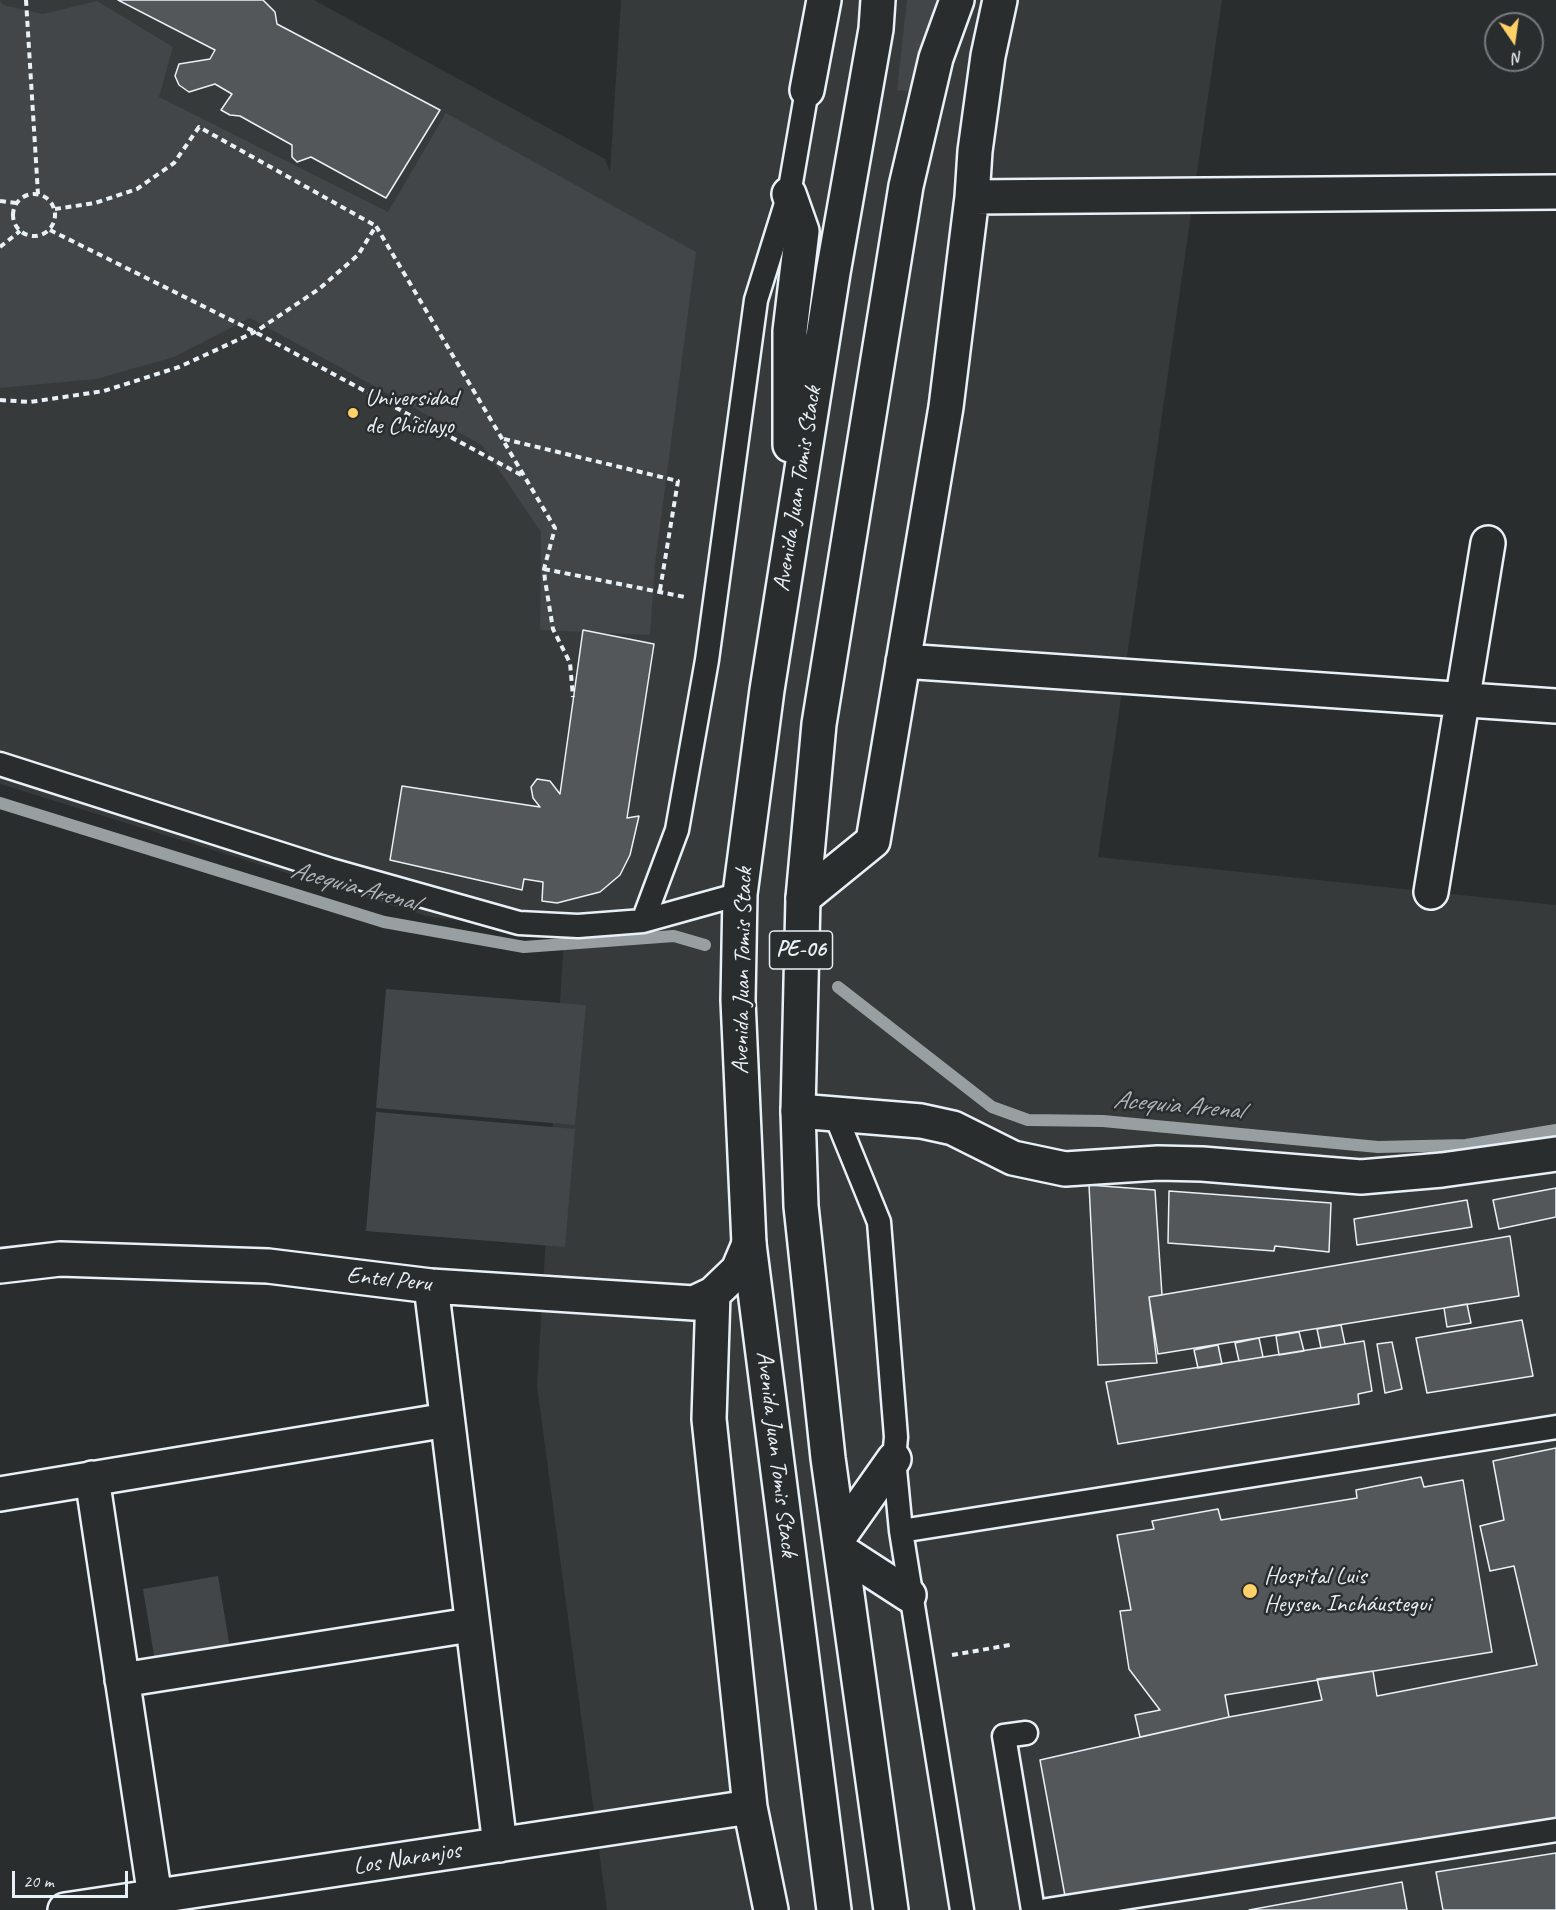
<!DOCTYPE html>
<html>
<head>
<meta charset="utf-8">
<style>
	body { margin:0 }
	#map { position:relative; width:1556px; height:1910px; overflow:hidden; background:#2a2d2e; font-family:Caveat,sans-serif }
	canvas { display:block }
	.north { position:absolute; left:1484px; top:12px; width:60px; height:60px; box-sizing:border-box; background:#2a2d2e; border:2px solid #767b7f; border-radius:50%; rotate:167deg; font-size:16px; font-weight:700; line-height:24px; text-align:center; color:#e8f1f8 }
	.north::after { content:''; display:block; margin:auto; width:21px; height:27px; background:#ffd166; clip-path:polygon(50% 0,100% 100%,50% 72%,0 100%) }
	.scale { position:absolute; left:12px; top:1871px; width:116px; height:27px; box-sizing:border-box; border:3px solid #e8f1f8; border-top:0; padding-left:8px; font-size:18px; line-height:21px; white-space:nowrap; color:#e8f1f8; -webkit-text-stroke:4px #2a2d2e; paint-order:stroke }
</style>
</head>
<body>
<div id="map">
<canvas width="1556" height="1910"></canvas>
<div class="north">N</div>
<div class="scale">20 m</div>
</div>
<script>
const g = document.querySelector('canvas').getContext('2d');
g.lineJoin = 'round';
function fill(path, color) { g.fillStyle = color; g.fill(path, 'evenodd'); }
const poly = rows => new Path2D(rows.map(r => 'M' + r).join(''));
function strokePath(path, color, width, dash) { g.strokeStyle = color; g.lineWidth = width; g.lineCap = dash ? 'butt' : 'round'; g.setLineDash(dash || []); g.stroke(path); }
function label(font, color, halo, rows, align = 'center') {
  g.font = font + ' Caveat,sans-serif'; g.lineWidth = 5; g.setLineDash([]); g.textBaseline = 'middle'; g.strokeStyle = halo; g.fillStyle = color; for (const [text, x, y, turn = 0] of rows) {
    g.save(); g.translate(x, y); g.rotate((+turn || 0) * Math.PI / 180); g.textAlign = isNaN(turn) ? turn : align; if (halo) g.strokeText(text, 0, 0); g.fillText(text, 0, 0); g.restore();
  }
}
fill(poly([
	[0,0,314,0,605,159,610,172,621,0,1222,0,1098,857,1556,905,1556,1910,607,1910,537,1386,564,936,426,916,0,784]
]), '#363a3b');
fill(poly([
	[907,0,936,0,914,92,897,90],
	[0,1,3,5,43,14,97,1,173,47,159,97,388,212,446,113,696,252,655,564,650,635,540,630,541,532,482,445,250,318,174,357,96,379,0,388],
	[386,989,586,1005,575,1125,376,1108],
	[376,1112,575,1129,565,1247,366,1231],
	[218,1576,230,1648,155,1661,143,1589]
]), '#424648');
strokePath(poly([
	[0,803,384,922,524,947,674,936,705,945],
	[838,987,992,1107,1028,1120,1103,1121,1378,1147,1466,1145,1556,1130]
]), '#989fa3', 12);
const building = poly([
	[118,0,263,0,275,12,277,24,440,110,386,198,311,157,297,162,292,157,292,145,240,116,230,115,221,110,232,94,215,84,189,92,179,85,175,76,179,64,210,59,215,50,118,0],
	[583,630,654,644,627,818,639,816,630,855,620,875,600,892,557,903,542,901,543,882,524,879,522,890,390,860,402,786,540,807,533,798,531,787,537,779,550,781,560,794,583,630],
	[1089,1185,1155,1190,1162,1295,1149,1297,1157,1363,1098,1365,1089,1185],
	[1556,1188,1556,1217,1499,1229,1493,1200,1556,1188],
	[1169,1191,1331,1203,1329,1252,1275,1246,1274,1251,1168,1243,1169,1191],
	[1467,1200,1472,1227,1357,1245,1354,1219,1467,1200],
	[1510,1236,1519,1296,1158,1354,1149,1297,1510,1236],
	[1467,1304,1471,1323,1447,1327,1444,1308,1467,1304],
	[1522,1320,1533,1376,1427,1393,1416,1338,1522,1320],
	[1341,1325,1345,1344,1321,1348,1317,1329,1341,1325],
	[1299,1332,1304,1351,1279,1355,1276,1336,1299,1332],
	[1259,1338,1263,1357,1239,1361,1235,1343,1259,1338],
	[1364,1341,1372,1391,1358,1394,1359,1404,1118,1444,1106,1382,1364,1341],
	[1392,1342,1402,1389,1385,1393,1377,1344,1392,1342],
	[1218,1345,1222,1364,1198,1368,1194,1350,1218,1345],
	[1556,1448,1556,1818,1065,1896,1040,1760,1229,1717,1322,1700,1317,1679,1373,1671,1377,1696,1537,1665,1514,1566,1490,1571,1480,1526,1504,1520,1493,1461,1556,1448],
	[1421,1477,1424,1487,1463,1480,1492,1652,1225,1695,1229,1717,1140,1737,1135,1715,1160,1710,1129,1669,1120,1611,1131,1610,1117,1535,1154,1529,1152,1521,1218,1509,1221,1520,1357,1498,1356,1490,1421,1477],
	[1556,1853,1556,1910,1443,1910,1436,1872,1556,1853],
	[1402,1882,1407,1910,1249,1910,1402,1882]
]);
fill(building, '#535759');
strokePath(building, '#e8f1f8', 1.5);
const lane = poly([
	[0,764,331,870,519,923,578,926,643,921,740,894],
	[643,921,677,830,707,660,756,300,789,194,807,90],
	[835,1114,879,1222,896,1437,894,1459,901,1531,962,1910],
	[901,1531,1556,1427],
	[1026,1733,1004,1736,1033,1910],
	[1047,1910,1556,1830]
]);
const street = poly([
	[972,197,1556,192],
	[903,661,1556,706],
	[1431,892,1488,543],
	[803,898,873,841,946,407,972,197,975,151,988,56,1000,0],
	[798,1111,921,1121,953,1128,1013,1158,1065,1169,1158,1163,1202,1164,1361,1177,1442,1170,1556,1154],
	[0,1266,60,1259,268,1266,431,1286,694,1303,713,1294,738,1270,749,1244],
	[431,1286,500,1845],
	[713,1294,709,1419,750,1807,771,1910],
	[92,1478,155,1897],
	[0,1494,447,1420],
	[122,1680,470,1625],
	[65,1910,750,1807]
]);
const primary = poly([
	[807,90,824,0],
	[789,194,802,231,790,331,790,445],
	[839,1537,894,1459],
	[841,1551,909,1595],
	[834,1910,749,1244,738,1000,740,894,767,690,833,273,876,29,878,0],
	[891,1910,828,1458,801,1206,798,1111,803,898,819,724,906,186,936,58,957,0]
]);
strokePath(lane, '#e8f1f8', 27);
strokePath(street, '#e8f1f8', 38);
strokePath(primary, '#e8f1f8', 38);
strokePath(poly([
	[26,0,38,194],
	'13 215a21 21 0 1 1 42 0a21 21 0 1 1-42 0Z',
	[0,201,16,203],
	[55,209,95,203,137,189,174,163,199,127,376,226],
	[50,230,255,332,525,477],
	[0,247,20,231],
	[0,400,30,402,104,391,179,367,255,332,319,289,358,255,376,226,555,528,544,569,545,580,553,629,570,663,573,697],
	[504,439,678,481,660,590],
	[544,569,685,597],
	[952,1655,1010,1645]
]), '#e8f1f8', 4, [6, 4.5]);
strokePath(lane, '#2a2d2e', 22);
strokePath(street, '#2a2d2e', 33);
strokePath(primary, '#2a2d2e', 33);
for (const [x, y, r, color] of [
	[353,413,6,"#ffd166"],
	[1250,1591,8,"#ffd166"]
]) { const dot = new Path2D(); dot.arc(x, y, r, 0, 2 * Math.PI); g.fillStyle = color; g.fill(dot); strokePath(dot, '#2a2d2e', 2); }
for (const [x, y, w] of [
	[801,950,63]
]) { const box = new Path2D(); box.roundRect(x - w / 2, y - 19, w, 38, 4.5); g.fillStyle = '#2a2d2e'; g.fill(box); strokePath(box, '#e8f1f8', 1.5); }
label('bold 22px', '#e8f1f8', null, [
	["PE-06",801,950]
]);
label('24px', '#e8f1f8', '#2a2d2e', [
	["Universidad",365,399],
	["de Chiclayo",365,427],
	["Hospital Luis",1264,1577],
	["Heysen Incháustegui",1264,1605]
], 'left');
label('24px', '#e8f1f8', '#2a2d2e', [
	["Avenida Juan Tomis Stack",798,489,-81],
	["Avenida Juan Tomis Stack",743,971,-89],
	["Entel Peru",389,1280,6],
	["Avenida Juan Tomis Stack",776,1454,83],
	["Los Naranjos",407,1859,-9]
]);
label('italic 26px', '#acb3b9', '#2a2d2e', [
	["Acequia Arenal",354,887,15],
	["Acequia Arenal",1178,1106,5]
]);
</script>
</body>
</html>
